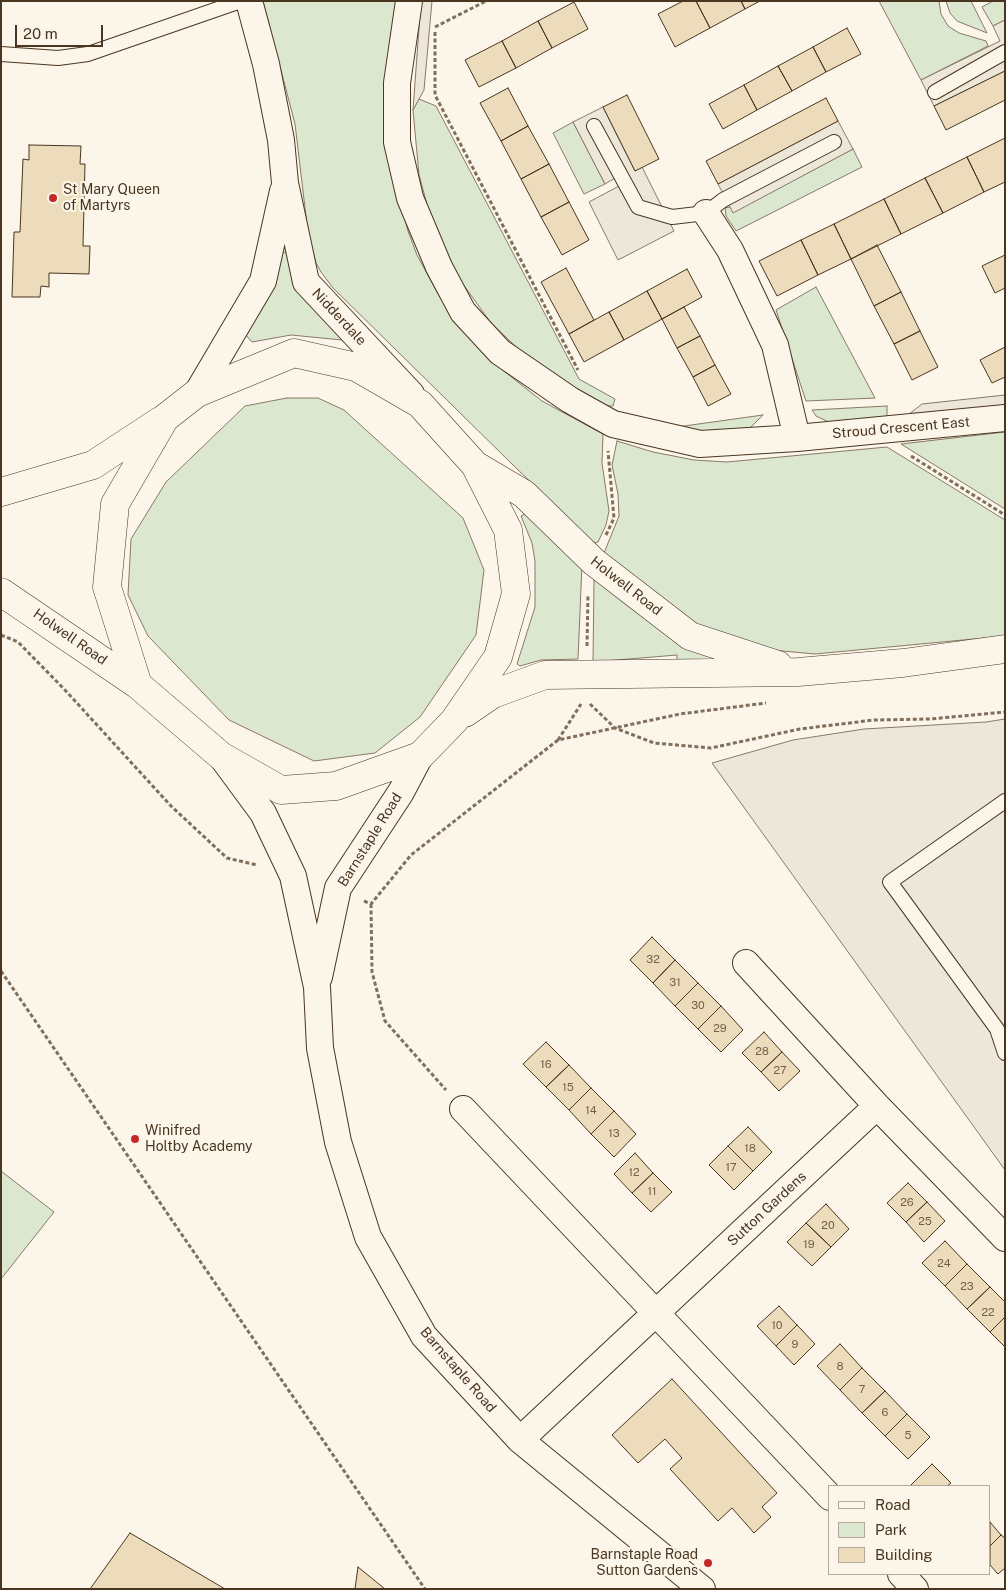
<!DOCTYPE html>
<html>
<head>
<meta charset="utf-8">
<style>
	body { margin:0 }
	#map { position:relative; width:1006px; height:1590px; overflow:hidden; background:#fbf6e9; font-family:"Public Sans",sans-serif }
	canvas { display:block }
	.frame { position:absolute; inset:0; border:2px solid #4a3520; pointer-events:none }
	.legend { position:absolute; left:828px; top:1485px; width:162px; height:90px; box-sizing:border-box; background:#fbf6e9; border:1px solid #b4a999; margin:0; padding:6px 9px; list-style:none; font-size:15px; color:#4a3520 }
	.legend li { display:flex; align-items:center; gap:10px; height:25px }
	.legend b { width:25px; border:1px solid #b4a999 }
	.scale { position:absolute; left:15px; top:25px; width:88px; height:22px; box-sizing:border-box; border:2px solid #4a3520; border-top:0; padding-left:6px; font-size:15px; line-height:18px; white-space:nowrap; color:#4a3520; -webkit-text-stroke:4px #fbf6e9; paint-order:stroke }
</style>
</head>
<body>
<div id="map">
<canvas width="1006" height="1590"></canvas>
<div class="frame"></div>
<ul class="legend">
<li><b style="height:6px;background:#fbf6e9"></b>Road</li>
<li><b style="height:14px;background:#dce7d0"></b>Park</li>
<li><b style="height:14px;background:#ecdcbc"></b>Building</li>
</ul>
<div class="scale">20 m</div>
</div>
<script>
const g = document.querySelector('canvas').getContext('2d');
g.lineJoin = 'round';
function fill(path, color) { g.fillStyle = color; g.fill(path, 'evenodd'); }
const poly = rows => new Path2D(rows.map(r => 'M' + r).join(''));
function strokePath(path, color, width, dash) { g.strokeStyle = color; g.lineWidth = width; g.lineCap = dash ? 'butt' : 'round'; g.setLineDash(dash || []); g.stroke(path); }
function label(font, color, halo, rows, align = 'center') {
  g.font = font + ' "Public Sans",sans-serif'; g.lineWidth = 4; g.setLineDash([]); g.textBaseline = 'middle'; g.strokeStyle = halo; g.fillStyle = color; for (const [text, x, y, turn = 0] of rows) {
    g.save(); g.translate(x, y); g.rotate((+turn || 0) * Math.PI / 180); g.textAlign = isNaN(turn) ? turn : align; if (halo) g.strokeText(text, 0, 0); g.fillText(text, 0, 0); g.restore();
  }
}
const green = poly([
	[263,1,397,1,401,204,408,231,417,255,436,290,449,312,483,351,500,368,542,401,603,434,602,463,609,511,606,525,598,542,594,543,513,465,333,288,321,272,316,263,308,233,295,124,263,1],
	[879,1,939,1,941,14,948,26,959,33,986,41,988,46,921,80,879,1],
	[946,1,971,1,987,33,957,21,950,13,946,1],
	[993,1,1005,1,1005,20,993,26,982,7,993,1],
	[419,99,436,106,579,379,615,399,613,406,607,406,584,396,529,359,491,323,460,280,431,219,419,175,413,110,419,99],
	[573,122,605,184,584,194,553,133,573,122],
	[853,149,862,167,736,231,726,216,725,208,730,207,733,212,853,149],
	[287,252,342,336,342,340,291,335,252,342,243,332,281,253,287,252],
	[816,287,875,398,806,401,776,310,816,287],
	[287,398,318,398,344,410,463,518,484,570,476,635,420,717,375,753,314,761,229,720,148,636,128,595,131,539,166,482,245,406,287,398],
	[887,406,887,419,831,423,816,416,812,410,887,406],
	[763,415,748,430,715,433,677,427,763,415],
	[1005,432,1005,509,901,444,1005,432],
	[617,441,653,452,694,460,727,462,887,447,1005,520,1005,636,815,654,772,650,694,625,604,553,619,516,618,494,612,465,617,441],
	[528,512,582,564,578,659,541,660,520,666,517,664,535,607,535,561,532,543,521,516,528,512],
	[597,578,620,600,660,630,680,642,718,657,718,661,677,666,677,655,593,662,594,579,597,578],
	[1,1171,54,1212,1,1279,1,1171]
]);
fill(green, '#dce7d0');
strokePath(green, '#887966', 1);
const parking = poly([
	[421,1,432,1,424,90,413,110,421,1],
	[1005,20,1005,71,934,106,921,80,1000,41,993,26,1005,20],
	[603,107,635,171,642,167,674,231,618,260,589,202,619,186,615,178,605,184,573,122,603,107],
	[838,121,853,149,733,213,718,184,838,121],
	[1005,395,1005,407,904,418,922,404,1005,395],
	[1005,719,1005,1170,712,763,793,740,864,729,986,722,1005,719]
]);
fill(parking, '#ede7d9');
strokePath(parking, '#887966', 1);
const building = poly([
	[683,1,696,1,710,28,675,47,658,14,683,1],
	[696,1,741,1,745,9,710,28,696,1],
	[741,1,760,1,745,9,741,1],
	[574,2,588,29,552,48,538,21,574,2],
	[538,21,552,48,516,68,502,41,538,21],
	[847,28,861,54,826,72,813,47,847,28],
	[502,41,516,68,479,87,465,60,502,41],
	[813,47,826,72,792,91,778,66,813,47],
	[778,66,792,91,757,110,744,85,778,66],
	[1005,71,1005,100,946,130,934,106,1005,71],
	[744,85,757,110,723,129,709,104,744,85],
	[508,88,528,126,501,141,480,103,508,88],
	[627,95,659,159,635,171,603,107,627,95],
	[826,98,838,121,718,184,706,161,826,98],
	[528,126,549,164,521,179,501,141,528,126],
	[1005,138,1005,182,984,192,967,157,1005,138],
	[29,145,81,146,80,164,85,164,83,246,90,246,89,274,49,273,49,287,41,286,40,297,12,297,14,232,20,232,23,159,29,160,29,145],
	[967,157,984,192,943,213,925,178,967,157],
	[549,164,569,202,541,217,521,179,549,164],
	[925,178,943,213,901,234,884,199,925,178],
	[884,199,901,234,851,259,834,224,884,199],
	[569,202,589,240,562,255,541,217,569,202],
	[834,224,851,259,818,275,801,240,834,224],
	[801,240,818,275,777,296,759,261,801,240],
	[877,245,901,292,874,306,851,259,877,245],
	[1005,255,1005,288,995,293,982,266,1005,255],
	[566,268,594,320,569,334,541,282,566,268],
	[687,269,702,297,662,319,647,291,687,269],
	[647,291,662,319,624,340,609,312,647,291],
	[901,292,920,331,894,344,874,306,901,292],
	[684,307,700,336,677,348,662,319,684,307],
	[609,312,624,340,584,362,569,334,609,312],
	[920,331,938,367,912,380,894,344,920,331],
	[700,336,715,365,693,377,677,348,700,336],
	[1005,347,1005,377,992,383,980,360,1005,347],
	[715,365,731,394,708,406,693,377,715,365],
	[652,937,675,960,653,983,630,960,652,937],
	[675,960,698,983,675,1006,653,983,675,960],
	[698,983,721,1006,698,1029,675,1006,698,983],
	[721,1006,743,1030,721,1052,698,1029,721,1006],
	[764,1032,782,1052,761,1072,742,1053,764,1032],
	[546,1042,569,1065,546,1087,523,1064,546,1042],
	[782,1052,800,1071,779,1091,761,1072,782,1052],
	[569,1065,591,1088,569,1110,546,1087,569,1065],
	[591,1088,614,1111,591,1134,569,1110,591,1088],
	[614,1111,636,1134,614,1157,591,1134,614,1111],
	[748,1127,772,1152,753,1171,728,1146,748,1127],
	[728,1146,753,1171,734,1190,709,1165,728,1146],
	[635,1153,653,1173,632,1193,614,1174,635,1153],
	[653,1173,672,1192,651,1212,632,1193,653,1173],
	[908,1183,927,1202,906,1222,887,1203,908,1183],
	[927,1202,945,1221,924,1242,906,1222,927,1202],
	[826,1204,849,1229,831,1247,806,1223,826,1204],
	[806,1223,831,1247,812,1266,787,1242,806,1223],
	[945,1241,967,1264,945,1286,922,1263,945,1241],
	[967,1264,990,1287,967,1309,945,1286,967,1264],
	[990,1287,1005,1302,1005,1317,990,1332,967,1309,990,1287],
	[779,1306,797,1325,776,1346,757,1326,779,1306],
	[1005,1317,1005,1347,990,1332,1005,1317],
	[797,1325,815,1344,794,1365,776,1346,797,1325],
	[840,1344,862,1368,840,1390,817,1366,840,1344],
	[862,1368,885,1391,862,1413,840,1390,862,1368],
	[672,1379,777,1493,762,1507,771,1517,754,1533,732,1508,718,1521,670,1469,682,1458,665,1439,638,1463,612,1435,672,1379],
	[885,1391,907,1414,885,1436,862,1413,885,1391],
	[907,1414,930,1437,908,1459,885,1436,907,1414],
	[932,1464,951,1483,947,1486,912,1486,911,1485,932,1464],
	[990,1522,1001,1535,990,1546,990,1522],
	[130,1533,225,1589,90,1589,130,1533],
	[1001,1535,1005,1538,1005,1568,998,1574,990,1565,990,1546,1001,1535],
	[358,1567,385,1589,355,1589,358,1567]
]);
fill(building, '#ecdcbc');
strokePath(building, '#4a3520', 1);
const service = poly([
	[1,54,58,58,88,54,241,1],
	[935,92,1005,52],
	[594,126,638,207,672,217,706,213,723,200,834,142],
	[1005,801,890,882,997,1029,1005,1053]
]);
const minor = poly([
	[249,1,266,64,281,140,285,183,306,282,411,394],
	[409,1,397,83,397,142,410,198,439,267,463,312,500,352,570,400,613,424,700,444,797,438,1005,418],
	[706,213,730,250,775,345,797,438],
	[197,393,263,281,283,191],
	[221,756,263,813,293,876,317,987,320,1048,338,1142,368,1237,424,1336,520,1440,702,1589],
	[746,963,877,1106,1005,1238],
	[319,977,338,888,401,792,420,756],
	[463,1109,830,1497],
	[520,1440,877,1106],
	[901,1574,915,1589]
]);
const tertiary = poly([
	[475,465,524,494,594,562,690,636,778,665],
	[1,492,93,465,160,421],
	[1,592,138,685,221,756,281,790,336,786,420,756,454,721,498,657,516,594,508,530,475,465,420,404,356,367,294,353,197,393,165,418,115,504,107,587,138,685],
	[465,713,493,694,545,675,798,672,903,663,1005,649]
]);
strokePath(service, '#4a3520', 16);
strokePath(minor, '#4a3520', 28);
strokePath(tertiary, '#4a3520', 29);
strokePath(poly([
	[435,27,486,1],
	[435,32,435,95,578,370],
	[911,456,1005,515],
	[606,535,614,518,608,451],
	[1,635,18,642,65,690,171,806,227,858,257,865],
	[587,646,588,595],
	[590,704,615,728,654,743,711,748,800,729,874,720,930,719,1005,712],
	[558,740,581,704],
	[364,901,371,904,411,855,558,740,680,714,766,703],
	[371,904,372,972,385,1021,446,1090],
	[1,971,425,1589]
]), '#7f6f5c', 3, [4, 2.5]);
strokePath(service, '#fbf6e9', 14);
strokePath(minor, '#fbf6e9', 26);
strokePath(tertiary, '#fbf6e9', 28);
for (const [x, y, r, color] of [
	[53,198,5,"#c62828"],
	[135,1139,5,"#c62828"],
	[708,1563,5,"#c62828"]
]) { const dot = new Path2D(); dot.arc(x, y, r, 0, 2 * Math.PI); g.fillStyle = color; g.fill(dot); strokePath(dot, '#fbf6e9', 2); }
label('11px', '#725f47', null, [
	["32",653,960],
	["31",675,983],
	["30",698,1006],
	["29",720,1029],
	["28",762,1052],
	["16",546,1065],
	["27",780,1071],
	["15",568,1088],
	["14",591,1111],
	["13",614,1134],
	["18",750,1149],
	["17",731,1168],
	["12",634,1173],
	["11",652,1192],
	["26",907,1203],
	["25",925,1222],
	["20",828,1226],
	["19",809,1245],
	["24",944,1264],
	["23",967,1287],
	["22",988,1313],
	["10",777,1326],
	["9",795,1345],
	["8",840,1367],
	["7",862,1390],
	["6",885,1413],
	["5",908,1436]
]);
label('14px', '#4a3520', '#fbf6e9', [
	["St Mary Queen",63,190],
	["of Martyrs",63,206],
	["Winifred",145,1131],
	["Holtby Academy",145,1147],
	["Barnstaple Road",698,1555,"right"],
	["Sutton Gardens",698,1571,"right"]
], 'left');
label('14px', '#4a3520', '#fbf6e9', [
	["Nidderdale",339,317,47],
	["Stroud Crescent East",901,428,-5],
	["Holwell Road",626,586,38],
	["Holwell Road",70,637,35],
	["Barnstaple Road",370,840,-58],
	["Sutton Gardens",767,1209,-43],
	["Barnstaple Road",458,1370,49]
]);
</script>
</body>
</html>
